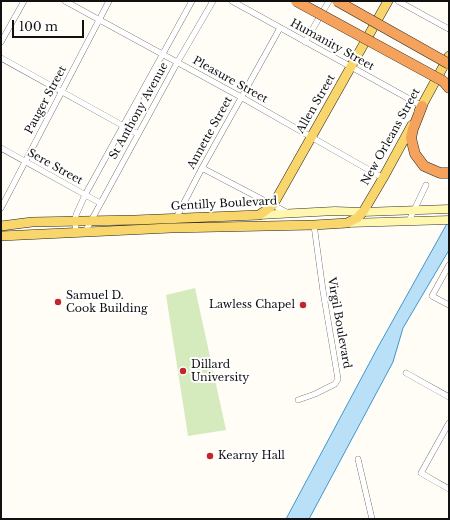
<!DOCTYPE html>
<html>
<head>
<meta charset="utf-8">
<style>
	body { margin:0 }
	#map { position:relative; width:450px; height:520px; overflow:hidden; background:#fffdf5; font-family:"Libre Baskerville",serif }
	canvas { display:block }
	.frame { position:absolute; inset:0; border:2px solid #111; pointer-events:none }
	.scale { position:absolute; left:12px; top:20px; width:72px; height:18px; box-sizing:border-box; border:2px solid #111; border-top:0; padding-left:5px; font-size:12px; line-height:14px; white-space:nowrap; color:#111; -webkit-text-stroke:3px #fff; paint-order:stroke }
</style>
</head>
<body>
<div id="map">
<canvas width="450" height="520"></canvas>
<div class="frame"></div>
<div class="scale">100 m</div>
</div>
<script>
const g = document.querySelector('canvas').getContext('2d');
g.lineJoin = 'round';
function fill(path, color) { g.fillStyle = color; g.fill(path, 'evenodd'); }
const poly = rows => new Path2D(rows.map(r => 'M' + r).join(''));
function strokePath(path, color, width, dash) { g.strokeStyle = color; g.lineWidth = width; g.lineCap = dash ? 'butt' : 'round'; g.setLineDash(dash || []); g.stroke(path); }
function label(font, color, halo, rows, align = 'center') {
  g.font = font + ' "Libre Baskerville",serif'; g.lineWidth = 4; g.setLineDash([]); g.textBaseline = 'middle'; g.strokeStyle = halo; g.fillStyle = color; for (const [text, x, y, turn = 0] of rows) {
    g.save(); g.translate(x, y); g.rotate((+turn || 0) * Math.PI / 180); g.textAlign = isNaN(turn) ? turn : align; if (halo) g.strokeText(text, 0, 0); g.fillText(text, 0, 0); g.restore();
  }
}
fill(poly([
	[195,288,226,430,188,436,166,295]
]), '#d5ebbd');
const water = poly([
	[449,220,449,250,403,328,393,362,309,519,286,519,378,347,449,220]
]);
fill(water, '#b9e0f7');
strokePath(water, '#3f96cf', 1);
const minor = poly([
	[65,1,241,97,383,178],
	[232,1,422,106],
	[398,1,449,29],
	[1,42,24,1],
	[305,42,329,1],
	[1,58,138,134],
	[1,148,100,203],
	[202,168,288,213],
	[1,208,109,1],
	[175,220,202,168,280,28],
	[409,221,426,185],
	[76,232,75,221,76,215,85,195,192,1],
	[85,232,177,63,213,1],
	[449,265,432,296,449,305],
	[406,373,449,397],
	[298,400,315,394,335,384,338,379,323,291,314,225],
	[449,423,421,473,449,489],
	[358,459,372,519]
]);
const secondary = poly([
	[259,215,335,211,363,212,449,209],
	[348,223,449,220]
]);
const primary = poly([
	[419,111,449,56],
	[1,226,32,222,135,220,259,215,265,211,273,205,388,1],
	[1,236,171,228,314,225,347,223,357,218,363,212,383,178,412,125]
]);
const motorway = poly([
	[443,81,449,88],
	[422,106,413,129,411,138,415,154,424,166,440,173,449,173]
]);
strokePath(minor, '#444', 6);
strokePath(secondary, '#333', 9);
strokePath(primary, '#222', 10);
strokePath(motorway, '#222', 11);
strokePath(minor, '#fff', 5.5);
strokePath(secondary, '#fff6b0', 8);
strokePath(primary, '#f9d66b', 9);
strokePath(motorway, '#f5a25d', 10);
const motorwayBridge = poly([
	[296,1,443,81],
	[337,1,449,64]
]);
strokePath(motorwayBridge, '#222', 11, []);
strokePath(motorwayBridge, '#f5a25d', 10);
for (const [x, y, r, color] of [
	[58,302,4,"#c4262e"],
	[303,305,4,"#c4262e"],
	[183,371,4,"#c4262e"],
	[210,456,4,"#c4262e"]
]) { const dot = new Path2D(); dot.arc(x, y, r, 0, 2 * Math.PI); g.fillStyle = color; g.fill(dot); strokePath(dot, '#fff', 1.5); }
label('11px', '#111', '#fff', [
	["Humanity Street",332,45,29],
	["Pleasure Street",230,80,29],
	["Pauger Street",46,100,-62],
	["Allen Street",316,104,-60],
	["St Anthony Avenue",139,111,-61],
	["Annette Street",210,133,-61],
	["New Orleans Street",391,137,-61],
	["Sere Street",55,167,29],
	["Gentilly Boulevard",224,204,-3],
	["Virgil Boulevard",339,323,80]
]);
label('11px', '#111', '#fff', [
	["Samuel D.",66,296],
	["Cook Building",66,309],
	["Lawless Chapel",295,305,"right"],
	["Dillard",191,365],
	["University",191,378],
	["Kearny Hall",218,456]
], 'left');
</script>
</body>
</html>
